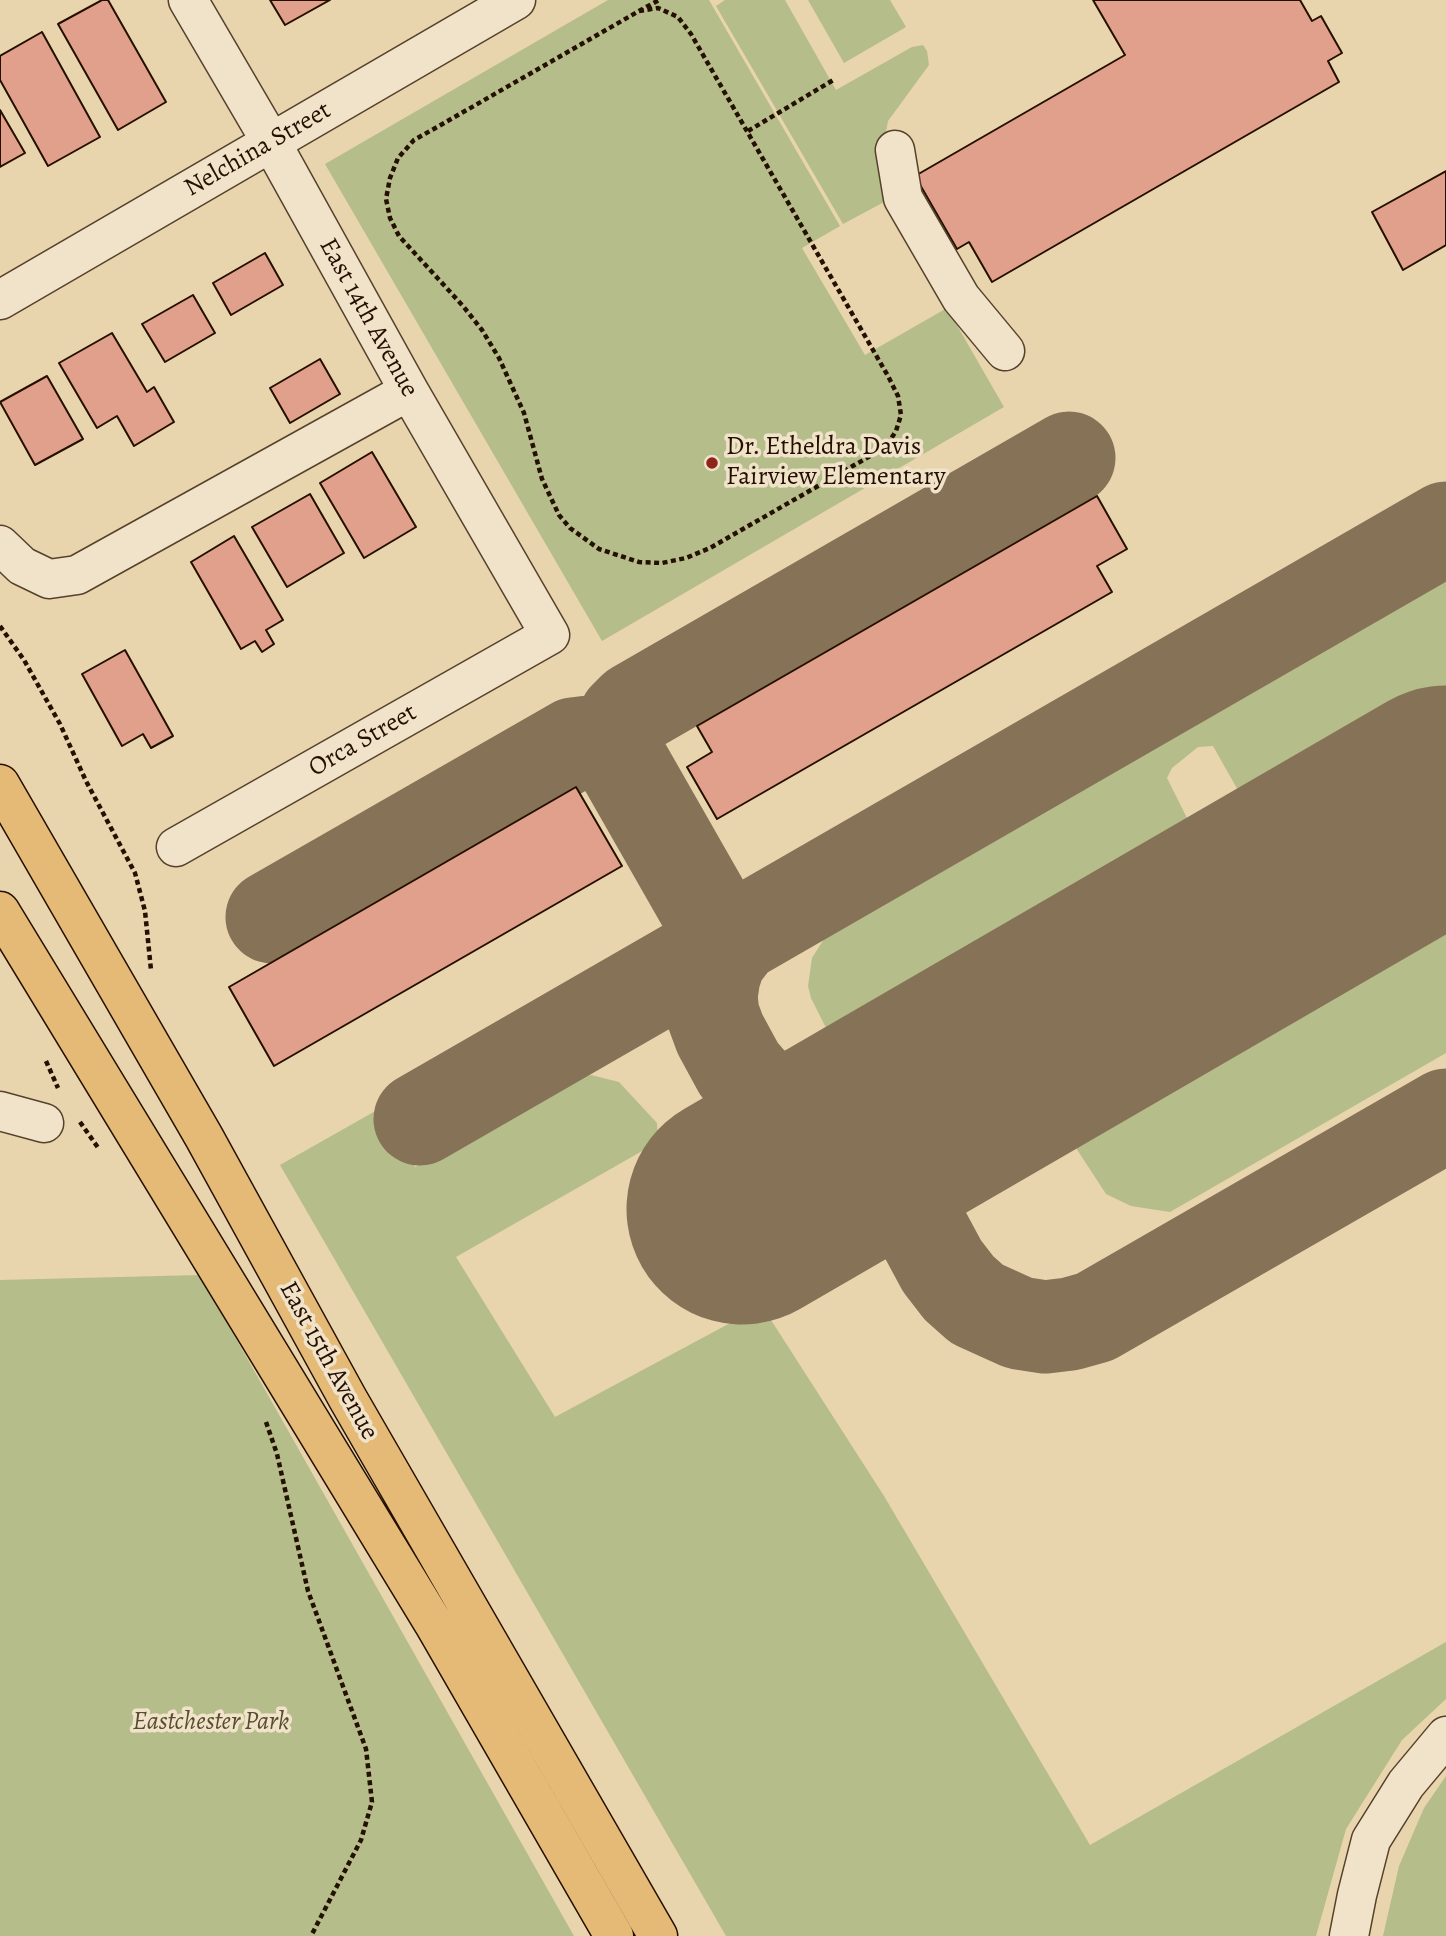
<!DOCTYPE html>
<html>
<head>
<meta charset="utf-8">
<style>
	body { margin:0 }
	canvas { display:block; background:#e8d4ad }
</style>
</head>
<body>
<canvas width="1446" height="1936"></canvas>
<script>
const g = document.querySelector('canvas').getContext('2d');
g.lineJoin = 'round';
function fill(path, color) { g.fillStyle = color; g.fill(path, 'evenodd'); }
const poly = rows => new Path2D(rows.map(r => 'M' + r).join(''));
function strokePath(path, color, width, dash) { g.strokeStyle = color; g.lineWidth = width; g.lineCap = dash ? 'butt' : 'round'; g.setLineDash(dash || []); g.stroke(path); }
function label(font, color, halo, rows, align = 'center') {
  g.font = font + ' Alegreya,serif'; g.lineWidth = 7; g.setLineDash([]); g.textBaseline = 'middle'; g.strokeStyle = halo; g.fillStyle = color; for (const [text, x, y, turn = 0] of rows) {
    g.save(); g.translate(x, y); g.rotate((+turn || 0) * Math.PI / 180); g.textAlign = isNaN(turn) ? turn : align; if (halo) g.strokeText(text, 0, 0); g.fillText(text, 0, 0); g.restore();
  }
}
fill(poly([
	[608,0,709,0,840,226,802,248,865,355,947,308,1004,407,602,641,325,164],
	[725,0,785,0,836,90,912,47,923,45,927,51,929,65,888,121,879,169,886,201,843,224,716,6],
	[808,0,890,0,906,27,844,63],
	[1446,578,1446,712,1264,818,1252,815,1213,746,1198,747,1172,768,1167,778,1202,848,861,1044,843,1046,829,1034,811,998,808,986,812,958,824,939,1085,785],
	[1446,883,1446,1053,1170,1212,1131,1206,1106,1194,1076,1148,1078,1126,1086,1101,1113,1079],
	[591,1075,619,1082,657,1123,658,1142,456,1257,555,1417,762,1306,884,1496,1090,1845,1446,1642,1446,1699,1402,1740,1346,1829,1316,1936,726,1936,280,1165,379,1109,415,1167,558,1084],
	[200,1275,574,1936,0,1936,0,1280],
	[1446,1776,1446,1936,1383,1936,1399,1866,1424,1808]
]), '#b5bd8a');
strokePath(poly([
	[272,917,574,744,590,742,606,747,620,758],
	[737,936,720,958,714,976,711,996,713,1015,720,1034,739,1069,751,1083,781,1108,799,1119,826,1129,862,1128,896,1120],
	[725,942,620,758,618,739,625,718,635,708,1069,458],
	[950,1088,919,1142,913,1171,913,1194,921,1227,942,1266,959,1288,977,1304,1019,1323,1045,1327,1070,1324,1095,1317,1446,1115],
	[420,1119,1446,528]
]), '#867256', 93);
strokePath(poly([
	[742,1209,1446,801]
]), '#867256', 231);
const building = poly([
	[102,0,108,0,166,102,118,130,58,24,102,0],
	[270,0,330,0,285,25,270,0],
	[1093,0,1300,0,1312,21,1321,16,1342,53,1328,61,1339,82,992,282,969,242,957,249,915,176,1125,55,1093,0],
	[42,32,100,137,48,166,0,80,0,56,42,32],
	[0,110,25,153,0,167,0,110],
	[1446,171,1446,245,1403,270,1372,212,1446,171],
	[265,253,283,285,231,315,213,283,265,253],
	[193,295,215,333,165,362,142,324,193,295],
	[112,333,147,392,154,387,174,422,134,446,117,416,97,428,59,363,112,333],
	[320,359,340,394,290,423,270,388,320,359],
	[47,376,83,439,35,465,0,402,47,376],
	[372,452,416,527,364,558,320,483,372,452],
	[310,494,344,553,287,587,252,527,310,494],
	[1097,496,1127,549,1097,566,1112,592,717,819,687,767,712,752,697,726,1097,496],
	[234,536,283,620,266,630,274,644,262,652,255,641,241,649,191,562,234,536],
	[125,650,173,736,151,748,143,734,122,746,82,674,125,650],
	[576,787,622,866,274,1066,229,987,576,787]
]);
fill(building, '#e1a08c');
strokePath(building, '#251000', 2);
const minor = poly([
	[895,150,903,198,961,298,1005,351],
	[0,300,516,0],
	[0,545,22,566,49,579,77,575,409,391],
	[176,847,550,635,409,391,271,142,188,0],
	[0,1111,44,1123],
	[1349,1936,1357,1895,1371,1840,1406,1784,1446,1736]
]);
const major = poly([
	[0,784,204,1137,348,1399,658,1936],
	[0,911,434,1624,614,1936]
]);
strokePath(minor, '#56412b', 41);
strokePath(major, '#251000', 41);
strokePath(poly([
	[639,11,658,8,678,17,691,34,888,376,898,396,901,415,896,431,887,445,872,455,710,548,686,558,662,563,639,562,599,549,570,528,559,515,542,479,524,413,499,358,482,330,463,306,399,236,390,218,386,199,390,178,398,158,414,140,439,126,639,11,659,0],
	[748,131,835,79],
	[0,626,24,660,60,724,86,781,135,873,145,911,151,970],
	[46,1061,58,1088],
	[80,1122,99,1149],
	[266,1422,277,1454,308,1591,366,1749,372,1802,361,1840,311,1936]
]), '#251000', 4.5, [5, 3.5]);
strokePath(minor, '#f0e3ca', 38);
strokePath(major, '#e4ba76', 38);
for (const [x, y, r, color] of [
	[712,463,7,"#8f2418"]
]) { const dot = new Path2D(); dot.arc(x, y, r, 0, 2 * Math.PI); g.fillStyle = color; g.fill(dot); strokePath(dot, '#f0e3ca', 2.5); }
label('26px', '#251000', '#f0e3ca', [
	["Nelchina Street",258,150,-30],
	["East 14th Avenue",368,318,61],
	["Orca Street",363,741,-30],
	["East 15th Avenue",328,1361,61]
]);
label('26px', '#251000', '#f0e3ca', [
	["Dr. Etheldra Davis",726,448],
	["Fairview Elementary",726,478]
], 'left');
label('italic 26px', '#574d30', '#f0e3ca', [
	["Eastchester Park",211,1723]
]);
</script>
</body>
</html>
